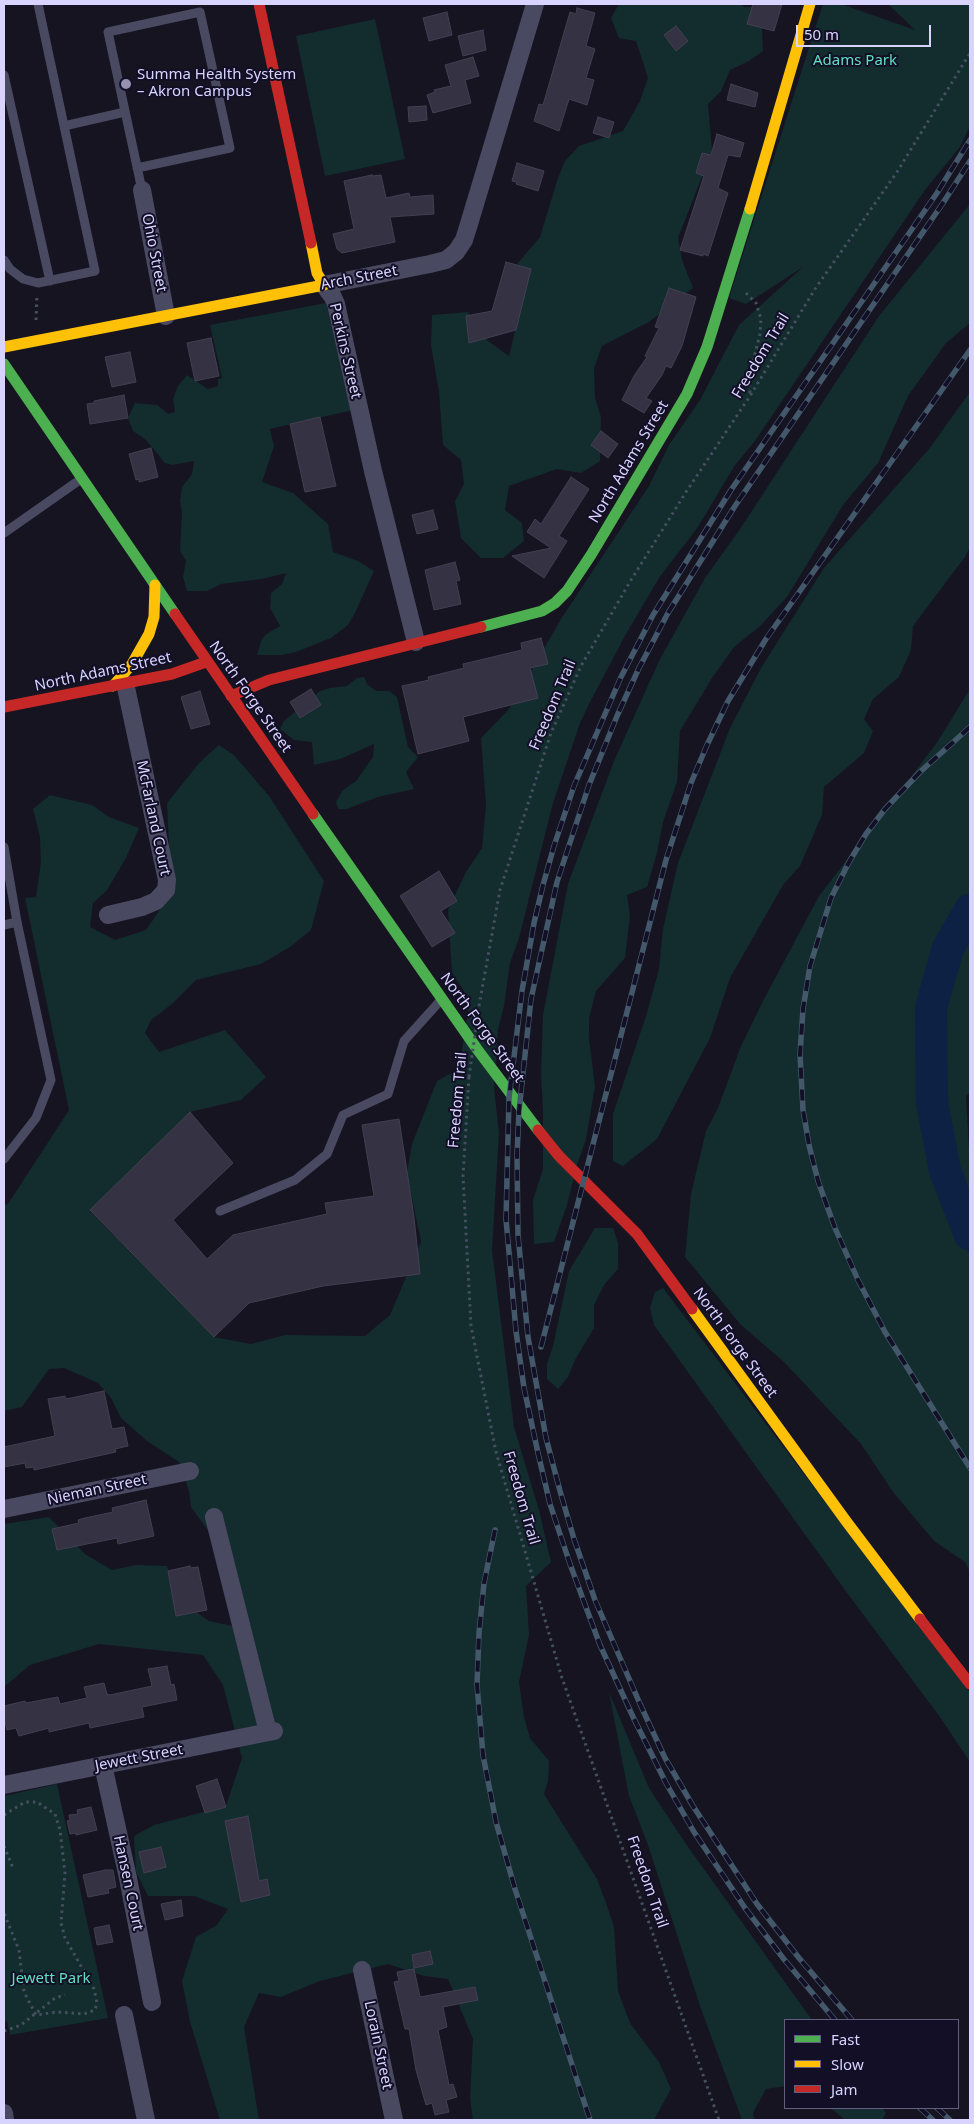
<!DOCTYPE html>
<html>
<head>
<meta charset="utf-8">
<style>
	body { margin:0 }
	#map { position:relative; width:974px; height:2124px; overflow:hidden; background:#161421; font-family:"Noto Sans",sans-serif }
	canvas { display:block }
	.frame { position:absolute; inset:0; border:5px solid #d9d4ff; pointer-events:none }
	.legend { position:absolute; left:784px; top:2019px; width:175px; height:90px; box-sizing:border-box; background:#130f26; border:1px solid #625e7d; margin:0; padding:6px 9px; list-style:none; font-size:15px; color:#d9d4ff }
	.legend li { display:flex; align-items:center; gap:10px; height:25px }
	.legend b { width:25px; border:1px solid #625e7d }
	.scale { position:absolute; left:796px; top:25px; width:135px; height:22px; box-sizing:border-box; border:2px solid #d9d4ff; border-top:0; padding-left:6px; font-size:15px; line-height:18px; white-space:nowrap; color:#d9d4ff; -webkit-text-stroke:4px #130f26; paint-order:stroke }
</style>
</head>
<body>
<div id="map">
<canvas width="974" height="2124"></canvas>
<div class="frame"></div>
<ul class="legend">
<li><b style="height:6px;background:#4caf50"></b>Fast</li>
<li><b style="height:6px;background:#ffc107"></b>Slow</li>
<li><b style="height:6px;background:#c62828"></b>Jam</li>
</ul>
<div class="scale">50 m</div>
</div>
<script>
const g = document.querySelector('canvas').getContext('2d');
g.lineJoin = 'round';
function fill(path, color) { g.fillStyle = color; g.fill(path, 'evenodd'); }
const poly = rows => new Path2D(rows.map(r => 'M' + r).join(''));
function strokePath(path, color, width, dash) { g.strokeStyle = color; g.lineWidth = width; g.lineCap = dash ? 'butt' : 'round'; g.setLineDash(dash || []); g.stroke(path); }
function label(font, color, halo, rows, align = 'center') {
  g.font = font + ' "Noto Sans",sans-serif'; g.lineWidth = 4; g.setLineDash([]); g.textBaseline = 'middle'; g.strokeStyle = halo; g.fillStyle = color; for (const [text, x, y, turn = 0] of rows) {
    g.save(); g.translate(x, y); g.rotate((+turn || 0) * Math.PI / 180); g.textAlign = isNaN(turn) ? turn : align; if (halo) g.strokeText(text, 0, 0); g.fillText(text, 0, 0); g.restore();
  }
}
fill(poly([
	[619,4,742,4,744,7,761,7,763,51,749,61,730,70,721,91,708,104,712,151,678,238,682,260,693,288,649,322,602,346,594,368,595,398,601,417,600,461,581,473,557,469,509,486,505,510,522,523,524,541,503,558,481,558,461,538,455,501,464,484,461,460,443,445,439,392,431,345,432,315,468,312,488,341,509,356,517,323,510,294,518,263,540,237,558,178,565,161,579,146,623,131,640,101,648,78,636,41,619,38,611,18],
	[823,4,841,4,915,30,888,4,970,4,970,126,960,147,925,190,755,441,735,465,698,527,659,578,626,634,589,704,580,723,553,803,519,938,510,963,504,1006,498,1029,494,1088,499,1133,492,1250,514,1427,539,1510,551,1562,526,1586,529,1635,519,1682,524,1717,530,1738,549,1761,548,1781,544,1794,597,1879,606,1903,614,1927,618,1991,630,2023,659,2062,671,2089,654,2120,473,2120,470,2098,473,2039,448,1979,424,1976,388,1964,320,1981,281,1997,259,1993,244,2027,259,2120,220,2120,190,2022,182,1981,196,1937,217,1925,228,1909,194,1896,148,1896,136,1872,134,1836,154,1825,226,1806,242,1758,223,1685,203,1655,99,1644,30,1665,4,1687,4,1524,49,1517,85,1554,112,1570,136,1565,167,1566,176,1592,199,1614,209,1621,233,1626,231,1562,191,1507,189,1491,179,1462,147,1441,121,1418,111,1398,98,1383,64,1368,49,1369,22,1407,4,1411,4,1205,8,1204,69,1110,25,898,36,897,41,862,40,837,33,809,50,795,92,805,109,817,139,828,126,858,107,890,93,903,90,927,115,940,146,930,159,911,171,886,167,803,200,762,219,745,234,755,269,796,324,881,311,930,290,947,261,964,196,980,172,1004,151,1020,145,1033,159,1052,225,1030,266,1077,241,1100,190,1112,90,1211,214,1337,251,1344,285,1335,365,1336,390,1315,421,1242,407,1173,412,1144,437,1081,459,1069,470,1000,452,973,448,910,466,872,482,848,486,805,481,738,509,709,561,619,649,486,669,445,700,400,739,325,803,267,746,304,729,298],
	[375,19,405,159,325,176,296,36],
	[970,204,970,323,946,343,908,396,878,463,843,505,787,597,760,626,734,647,712,678,680,731,677,782,663,822,657,853,647,887,627,895,630,916,625,958,596,991,589,1018,589,1038,595,1086,586,1139,577,1165,567,1205,554,1242,534,1244,533,1200,543,1169,543,1111,541,1073,543,1015,568,884,614,761,659,661,705,578,740,529,879,316],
	[326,303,353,410,270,429,274,446,262,482,293,493,328,524,333,552,358,561,374,571,355,613,348,625,331,638,296,652,281,655,257,655,261,641,265,635,280,626,270,608,271,593,282,584,286,573,262,579,221,584,207,591,187,591,183,577,186,561,180,551,182,512,180,501,182,487,192,474,194,461,172,465,165,463,146,440,133,431,128,418,135,403,157,405,168,414,175,412,173,399,178,386,187,375,208,389,218,386,218,379,222,378,210,325],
	[970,392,970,547,965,557,913,626,911,650,899,677,873,699,864,719,873,731,864,753,824,787,822,815,800,866,783,885,730,978,710,1038,657,1139,623,1166,613,1161,613,1114,647,1013,659,969,663,929,678,863,730,728,761,668,824,568,929,449],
	[364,677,367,684,376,691,389,691,397,697,408,747,418,757,406,772,414,789,378,797,347,809,338,809,336,802,343,790,356,781,373,757,374,744,340,759,314,765,312,742,294,740,280,729,284,721,320,691,330,688,347,686,357,678],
	[970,689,970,1092,966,1096,970,1166,970,1572,965,1562,934,1541,893,1492,861,1444,785,1363,740,1324,685,1257,691,1194,706,1131,718,1108,741,1046,764,999,819,896,936,744],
	[595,1228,613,1228,618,1243,618,1269,604,1285,594,1305,594,1328,575,1360,568,1377,558,1389,547,1379,547,1364,553,1346,569,1271],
	[663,1288,970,1693,970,1762,940,1717,845,1590,654,1325,650,1308,655,1292],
	[609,1692,649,1788,686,1844,812,2020,785,2020,785,2086,766,2089,753,2113,754,2120,742,2120,700,2006,647,1842,629,1796],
	[57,1784,108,2018,10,2035,7,2020,4,2025,4,1796],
	[831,2108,882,2108,886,2113,882,2120,845,2120]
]), '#132c2d');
strokePath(poly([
	[970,910,948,948,931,1008,932,1102,945,1171,970,1235]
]), '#0d2144', 32);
const building = poly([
	[753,4,782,4,774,31,747,24,753,4],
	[577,8,595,13,586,46,595,49,586,78,594,80,587,105,569,99,559,131,534,121,539,104,543,105,570,12,576,14,577,8],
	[447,12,452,35,429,41,423,18,447,12],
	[676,26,688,41,676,51,664,35,676,26],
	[483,30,486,50,463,56,458,36,483,30],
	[473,57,479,76,465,80,471,103,433,113,427,95,435,92,434,90,451,86,445,65,473,57],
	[731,84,758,93,755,107,727,100,731,84],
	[426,106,427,120,409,122,408,107,426,106],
	[598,117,614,122,609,138,593,133,598,117],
	[717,134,744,143,740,157,728,155,718,188,728,193,708,256,703,254,703,256,680,250,704,176,696,173,702,153,711,155,717,134],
	[517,163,544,171,538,191,516,184,517,182,512,181,517,163],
	[372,175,372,176,381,175,386,198,409,193,410,197,433,195,434,214,390,217,395,242,342,253,337,249,333,234,354,229,344,181,372,175],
	[506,262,531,269,516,330,469,343,466,316,492,311,506,262],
	[669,288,696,297,682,346,671,368,666,366,662,375,646,398,652,401,644,413,622,400,634,376,647,357,645,356,659,328,655,327,669,288],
	[211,338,219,376,195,381,187,343,211,338],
	[130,352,136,382,112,387,105,357,130,352],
	[124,395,128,418,90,424,87,404,94,403,94,401,124,395],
	[320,417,336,486,305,492,290,424,320,417],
	[601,431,618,444,608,458,591,445,601,431],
	[151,448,158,477,139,482,139,479,136,480,129,454,151,448],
	[571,477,589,489,559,536,567,541,544,578,512,556,551,548,527,532,535,519,541,524,571,477],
	[433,510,438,529,417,534,412,515,433,510],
	[455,562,460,580,456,581,461,604,434,610,425,570,455,562],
	[541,638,548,664,530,668,538,698,463,717,469,741,418,754,402,686,429,680,428,677,464,668,463,664,522,650,521,643,541,638],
	[311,689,321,705,300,718,290,702,311,689],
	[200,691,210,724,191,729,181,697,200,691],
	[439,871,457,901,441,911,455,933,432,947,400,896,439,871],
	[190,1112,233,1163,173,1220,207,1259,233,1235,327,1214,325,1203,374,1196,362,1125,399,1119,414,1217,420,1274,323,1286,249,1303,214,1337,90,1210,190,1112],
	[104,1391,112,1429,124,1427,128,1446,115,1449,116,1452,34,1470,34,1467,26,1468,25,1463,4,1467,4,1447,55,1436,48,1399,65,1396,66,1399,104,1391],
	[146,1500,154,1536,118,1544,117,1538,57,1550,52,1529,79,1523,78,1520,85,1518,113,1512,112,1508,146,1500],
	[190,1566,190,1568,198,1567,207,1610,176,1616,168,1571,190,1566],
	[167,1666,171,1685,174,1684,177,1700,142,1707,144,1717,90,1728,89,1723,49,1732,49,1728,19,1736,16,1728,7,1730,4,1718,4,1706,25,1701,26,1703,58,1697,60,1704,87,1698,84,1687,104,1683,107,1694,110,1695,152,1686,148,1669,167,1666],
	[217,1779,226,1807,205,1813,196,1786,217,1779],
	[91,1807,97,1830,76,1835,76,1833,70,1834,67,1821,70,1820,69,1815,78,1814,77,1810,91,1807],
	[248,1816,259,1881,267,1879,270,1895,241,1902,225,1821,248,1816],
	[161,1847,166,1867,144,1873,139,1852,161,1847],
	[105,1870,113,1870,116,1887,108,1889,109,1893,88,1897,83,1875,105,1870],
	[181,1900,183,1916,165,1920,161,1904,181,1900],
	[109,1925,113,1942,97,1945,94,1928,109,1925],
	[430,1951,433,1964,414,1968,412,1955,430,1951],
	[414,1969,420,1997,475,1987,478,2000,443,2007,447,2027,438,2030,449,2085,453,2084,457,2097,446,2100,449,2112,435,2115,432,2103,426,2105,416,2070,409,2029,405,2029,394,1982,399,1981,397,1972,414,1969]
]);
fill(building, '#343243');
strokePath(building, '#433f54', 1);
strokePath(poly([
	[746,293,756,303,761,319,760,334,749,377,750,395],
	[36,320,37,294],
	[479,1006,500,890,551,733,581,666,631,580,686,492,750,396,815,289,897,172,970,53],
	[469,1077,463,1176,471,1326,496,1452,562,1678,719,2120],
	[4,1815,25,1802,37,1802,55,1814,60,1830,65,1873,61,1923,65,1938,94,1989,97,2003,95,2010,84,2014,57,2012,36,2015,24,1992,19,1950,4,1913],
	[4,1846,13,1868],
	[4,2031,21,2025,55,1998,65,1995]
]), '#44505f', 3, [2.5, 4]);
strokePath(poly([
	[4,75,50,281],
	[64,126,125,112],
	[137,168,230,148,200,12,108,32,142,190],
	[4,260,10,269,23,279,38,283,95,271,38,4],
	[4,533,81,479],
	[4,847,17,922,51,1080,36,1118,4,1159],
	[4,925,17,922],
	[220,1211,295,1180,327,1154,343,1115,388,1094,404,1041,440,1001]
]), '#4a4962', 9);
strokePath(poly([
	[142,190,166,316],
	[416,642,373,471,336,304,333,297,324,285,430,264,446,260,456,252,464,240,469,224,535,4],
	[108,915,142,907,156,901,166,890,167,880,125,683],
	[4,1509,190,1471],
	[214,1517,268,1732],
	[103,1765,128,1878,152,2002],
	[4,1785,274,1731],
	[362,1970,394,2120],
	[124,2015,146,2120],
	[4,2113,5,2120]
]), '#4a4962', 18);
strokePath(poly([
	[4,364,175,614],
	[481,627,542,611,555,603,567,591,591,555,687,394,707,347,750,209],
	[313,814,477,1049,538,1130]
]), '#4caf50', 11);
strokePath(poly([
	[750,209,810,4],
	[4,347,324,285,317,273,311,243],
	[113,686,132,664,149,634,154,617,155,585],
	[692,1309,846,1521,920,1619]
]), '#ffc107', 11);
strokePath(poly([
	[259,4,311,243],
	[175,614,313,814],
	[231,696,269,680,481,627],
	[4,707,172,674,206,662],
	[538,1130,559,1156,637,1234,692,1309],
	[920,1619,970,1684]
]), '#c62828', 11);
const rail = poly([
	[970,727,920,772,885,809,866,834,849,862,831,898,810,966,803,1009,800,1054,803,1110,809,1145,818,1181,835,1228,858,1280,885,1332,970,1468],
	[541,1347,666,860,691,783,707,745,728,701,766,639,970,350],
	[495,1530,484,1583,479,1633,477,1685,483,1755,496,1822,515,1889,590,2120],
	[835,2020,783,1958,745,1908,694,1832,666,1783,634,1719,600,1645,570,1564,550,1504,538,1453,524,1388,516,1331,506,1219,509,1098,522,991,534,923,543,885,554,846,574,786,621,677,653,615,731,490,937,193,970,140],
	[852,2020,799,1958,757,1904,693,1806,665,1758,640,1704,595,1600,574,1539,560,1491,546,1438,528,1337,518,1235,517,1155,519,1111,531,999,557,882,589,785,617,716,639,668,668,613,735,506,943,203,970,161],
	[920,2108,933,2120],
	[937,2108,950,2120]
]);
strokePath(rail, '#43596b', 5.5);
strokePath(rail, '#130f26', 4, [11]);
strokePath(poly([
	[469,1077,479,1006]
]), '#44505f', 3, [2.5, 4]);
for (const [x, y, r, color] of [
	[126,84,6,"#9591b1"]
]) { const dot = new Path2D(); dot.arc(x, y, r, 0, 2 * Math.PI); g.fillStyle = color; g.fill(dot); strokePath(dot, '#130f26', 2); }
label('15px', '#5fe0c0', '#130f26', [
	["Adams Park",855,61],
	["Jewett Park",51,1979]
]);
label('15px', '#d9d4ff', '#130f26', [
	["Summa Health System",137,75],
	["– Akron Campus",137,92]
], 'left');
label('15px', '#d9d4ff', '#130f26', [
	["Ohio Street",154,253,79],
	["Arch Street",359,278,-11],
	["Perkins Street",345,351,77],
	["Freedom Trail",761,356,-59],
	["North Adams Street",629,462,-59],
	["North Adams Street",103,672,-12],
	["North Forge Street",250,697,55],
	["Freedom Trail",553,705,-67],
	["McFarland Court",153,818,78],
	["North Forge Street",482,1028,54],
	["Freedom Trail",458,1100,-85],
	["North Forge Street",735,1343,54],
	["Nieman Street",97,1490,-12],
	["Freedom Trail",521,1498,74],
	["Jewett Street",139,1758,-11],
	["Freedom Trail",647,1882,71],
	["Hansen Court",128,1883,78],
	["Lorain Street",378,2045,78]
]);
</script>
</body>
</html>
